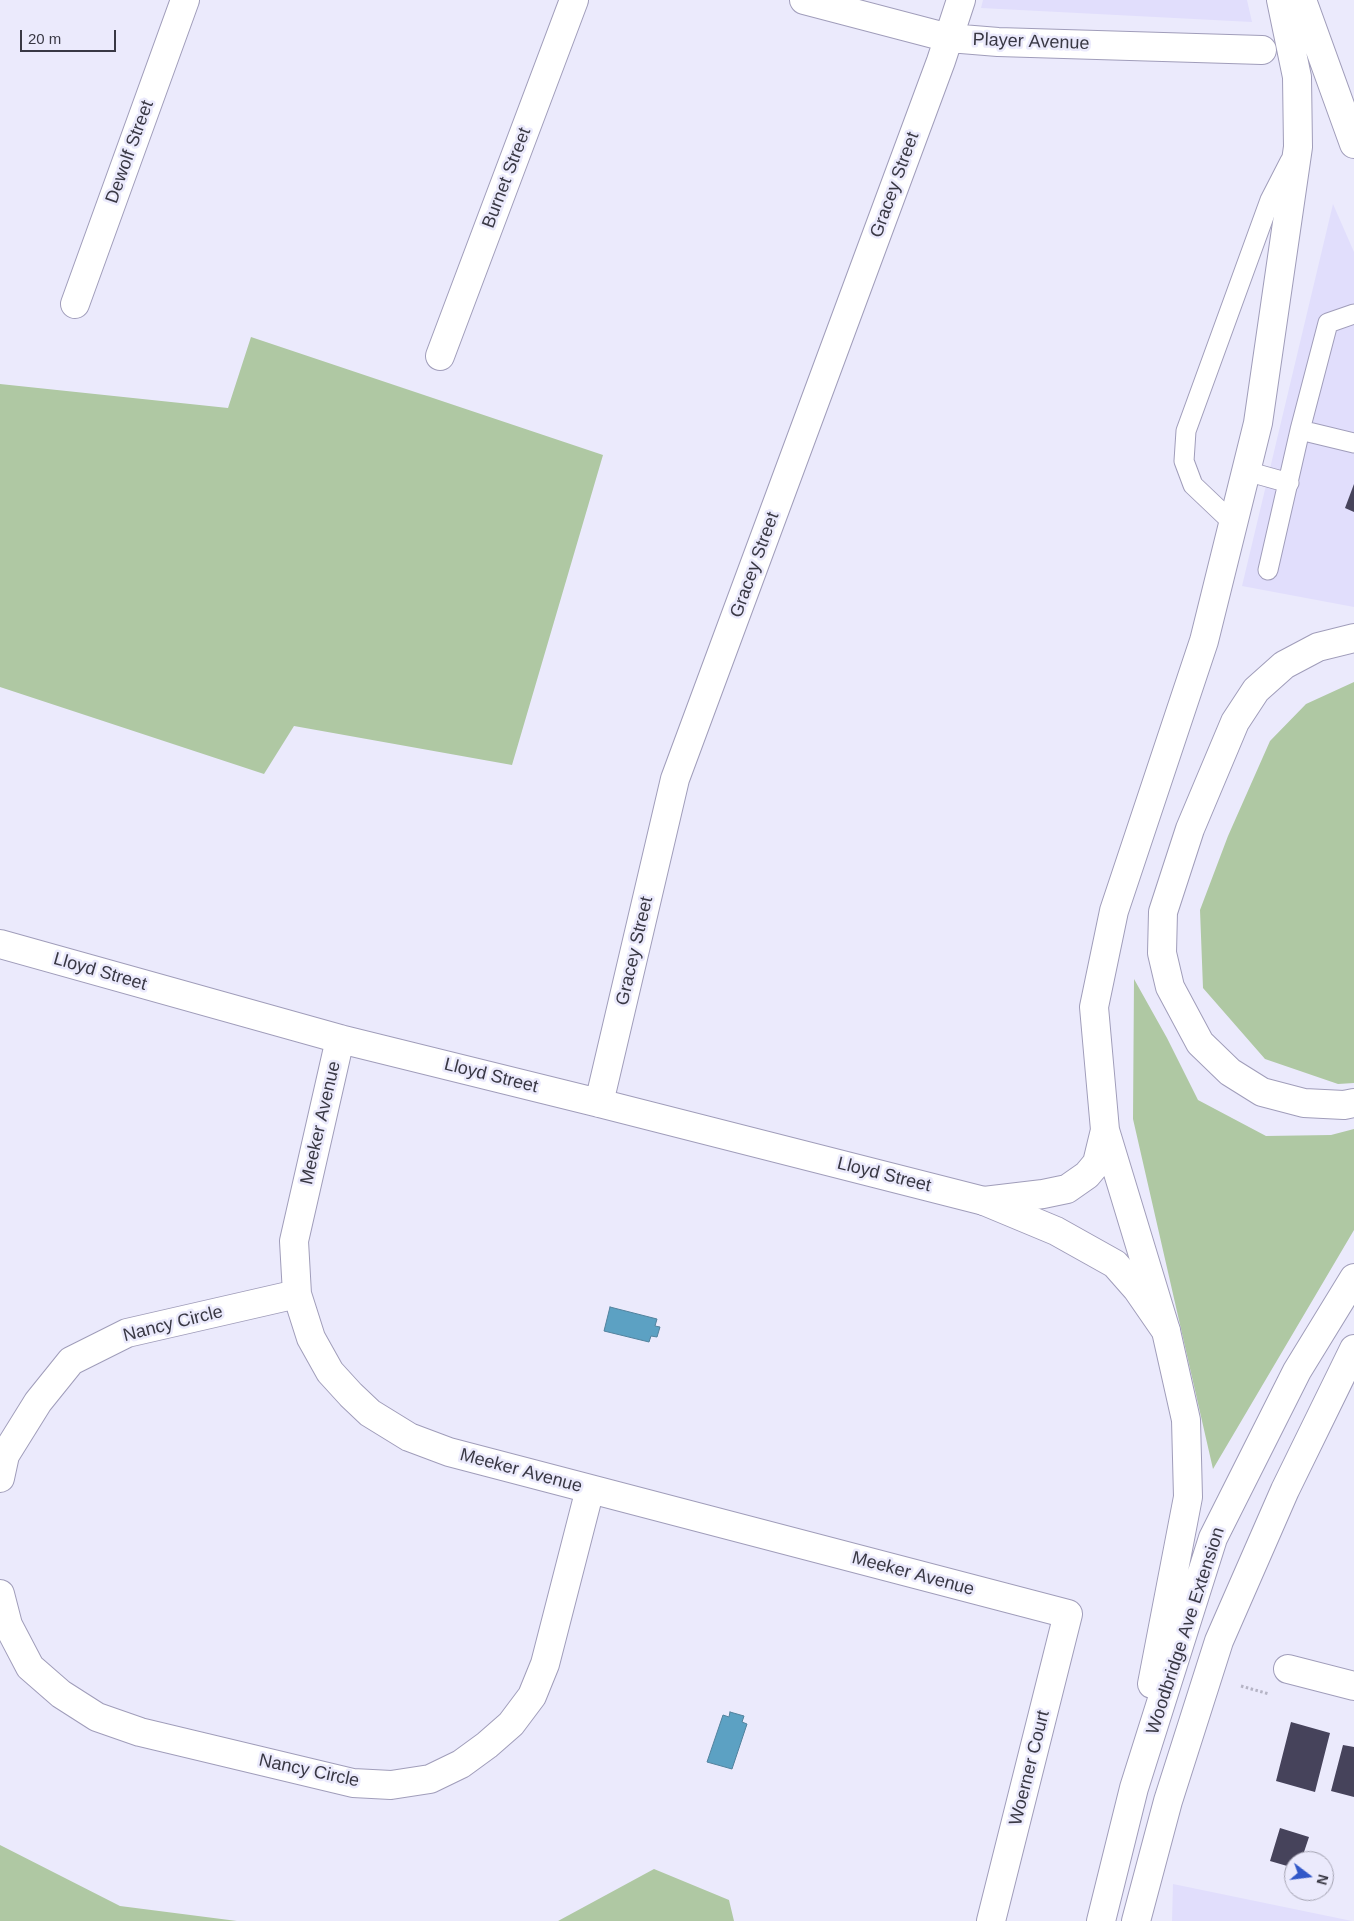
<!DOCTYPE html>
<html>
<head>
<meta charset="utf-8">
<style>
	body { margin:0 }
	#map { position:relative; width:1354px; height:1921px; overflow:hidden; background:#ebeafc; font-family:Helvetica,sans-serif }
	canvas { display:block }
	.north { position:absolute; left:1284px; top:1851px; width:50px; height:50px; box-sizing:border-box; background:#ebeafc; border:1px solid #a4a3b2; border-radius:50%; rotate:105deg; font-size:14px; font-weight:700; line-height:20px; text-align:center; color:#393844 }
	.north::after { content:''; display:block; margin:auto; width:18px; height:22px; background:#3258c8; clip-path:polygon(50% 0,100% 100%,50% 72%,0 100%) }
	.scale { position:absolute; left:20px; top:30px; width:96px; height:22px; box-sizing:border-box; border:2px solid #393844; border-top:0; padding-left:6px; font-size:15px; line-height:18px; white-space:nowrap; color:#393844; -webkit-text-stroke:4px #ebeafc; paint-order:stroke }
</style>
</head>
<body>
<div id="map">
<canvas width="1354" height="1921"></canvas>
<div class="north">N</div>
<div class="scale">20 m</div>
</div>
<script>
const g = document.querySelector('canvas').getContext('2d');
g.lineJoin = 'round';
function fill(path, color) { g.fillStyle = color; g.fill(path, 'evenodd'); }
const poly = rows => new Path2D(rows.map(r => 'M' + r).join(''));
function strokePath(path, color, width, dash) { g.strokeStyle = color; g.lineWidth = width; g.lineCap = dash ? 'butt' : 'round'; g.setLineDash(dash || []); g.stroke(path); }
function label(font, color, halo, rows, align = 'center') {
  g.font = font + ' Helvetica,sans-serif'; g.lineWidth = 5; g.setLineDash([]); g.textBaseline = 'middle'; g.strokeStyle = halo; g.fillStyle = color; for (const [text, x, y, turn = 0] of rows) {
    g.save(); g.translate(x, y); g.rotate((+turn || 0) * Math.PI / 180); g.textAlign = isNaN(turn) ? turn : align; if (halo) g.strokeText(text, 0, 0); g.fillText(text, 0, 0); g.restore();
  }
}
fill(poly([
	[983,0,1247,0,1252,22,981,8],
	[1333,204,1354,252,1354,607,1242,586],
	[1173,1884,1352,1921,1172,1921]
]), '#e1defc');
fill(poly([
	[251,337,603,455,512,765,294,726,264,774,0,687,0,384,228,408],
	[1354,682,1354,1083,1338,1084,1265,1059,1203,988,1200,910,1228,836,1270,741,1306,704],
	[1134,979,1167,1038,1198,1100,1266,1136,1331,1135,1354,1129,1354,1230,1213,1469,1133,1119],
	[0,1845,120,1906,237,1921,0,1921],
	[654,1869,729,1900,734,1921,558,1921]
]), '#afc8a3');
const water = poly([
	[610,1307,657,1319,655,1326,660,1327,657,1337,651,1336,649,1342,604,1331,610,1307],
	[730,1712,744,1716,742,1722,747,1724,732,1769,707,1762,723,1715,729,1717,730,1712]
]);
fill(water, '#5ca1c3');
strokePath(water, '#52829d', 1);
fill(poly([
	[1354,484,1354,512,1345,508],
	[1291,1722,1330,1733,1315,1792,1276,1781],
	[1343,1745,1354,1747,1354,1797,1331,1791],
	[1280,1828,1309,1837,1301,1861,1294,1861,1294,1868,1270,1861]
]), '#46435b');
const service = poly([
	[1300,430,1328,323,1354,314],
	[1246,471,1289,483],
	[1233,523,1193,485,1184,461,1186,431,1270,200,1290,161],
	[1268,570,1300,430,1354,443]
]);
const minor = poly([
	[804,0,949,38,998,42,1262,50],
	[75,304,185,0],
	[440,356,574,0],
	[0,944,340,1039,599,1103,984,1201],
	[340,1039,294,1241,297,1294,311,1338,330,1372,351,1395,370,1413,409,1437,449,1452,1068,1614,991,1921],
	[599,1103,675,779,941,61,961,0],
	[0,1478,5,1455,38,1402,71,1361,127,1333,297,1294],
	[0,1594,8,1625,30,1667,61,1694,97,1717,140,1732,353,1783,391,1785,430,1779,461,1764,487,1745,511,1724,532,1696,545,1664,590,1489],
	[1288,1669,1354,1686]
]);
const secondary = poly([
	[984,1201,1056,1231,1115,1264,1137,1289,1166,1331,1186,1420,1188,1497,1152,1684],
	[1101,1921,1134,1788,1213,1538,1297,1371,1354,1278],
	[1136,1921,1168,1801,1219,1641,1285,1490,1354,1349]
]);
const trunk = poly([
	[1302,0,1354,144],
	[1354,638,1318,647,1284,665,1256,690,1235,722,1190,829,1163,912,1162,953,1170,987,1200,1043,1230,1072,1262,1092,1304,1103,1344,1105,1354,1103],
	[984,1201,1043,1194,1067,1189,1087,1175,1097,1163,1105,1130],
	[1166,1331,1105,1130,1094,1007,1114,911,1204,641,1258,423,1298,147,1297,77,1281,0]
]);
strokePath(service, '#a09dba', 21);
strokePath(minor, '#a09dba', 30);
strokePath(secondary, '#a09dba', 30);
strokePath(trunk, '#a09dba', 30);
strokePath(poly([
	[1241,1686,1269,1694]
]), '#b5b4c5', 3, [2.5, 2.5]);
strokePath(service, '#fff', 19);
strokePath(minor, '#fff', 28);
strokePath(secondary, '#fff', 28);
strokePath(trunk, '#fff', 28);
label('18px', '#393844', '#ebeafc', [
	["Player Avenue",1031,42,2],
	["Dewolf Street",130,152,-70],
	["Burnet Street",507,178,-69],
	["Gracey Street",895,185,-70],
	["Gracey Street",755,565,-70],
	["Gracey Street",635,951,-77],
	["Lloyd Street",100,972,16],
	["Lloyd Street",491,1076,14],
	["Meeker Avenue",321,1123,-77],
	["Lloyd Street",884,1175,14],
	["Nancy Circle",173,1324,-14],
	["Meeker Avenue",521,1471,15],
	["Meeker Avenue",913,1574,15],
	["Woodbridge Ave Extension",1186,1631,-72],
	["Woerner Court",1030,1768,-76],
	["Nancy Circle",309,1771,12]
]);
</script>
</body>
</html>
